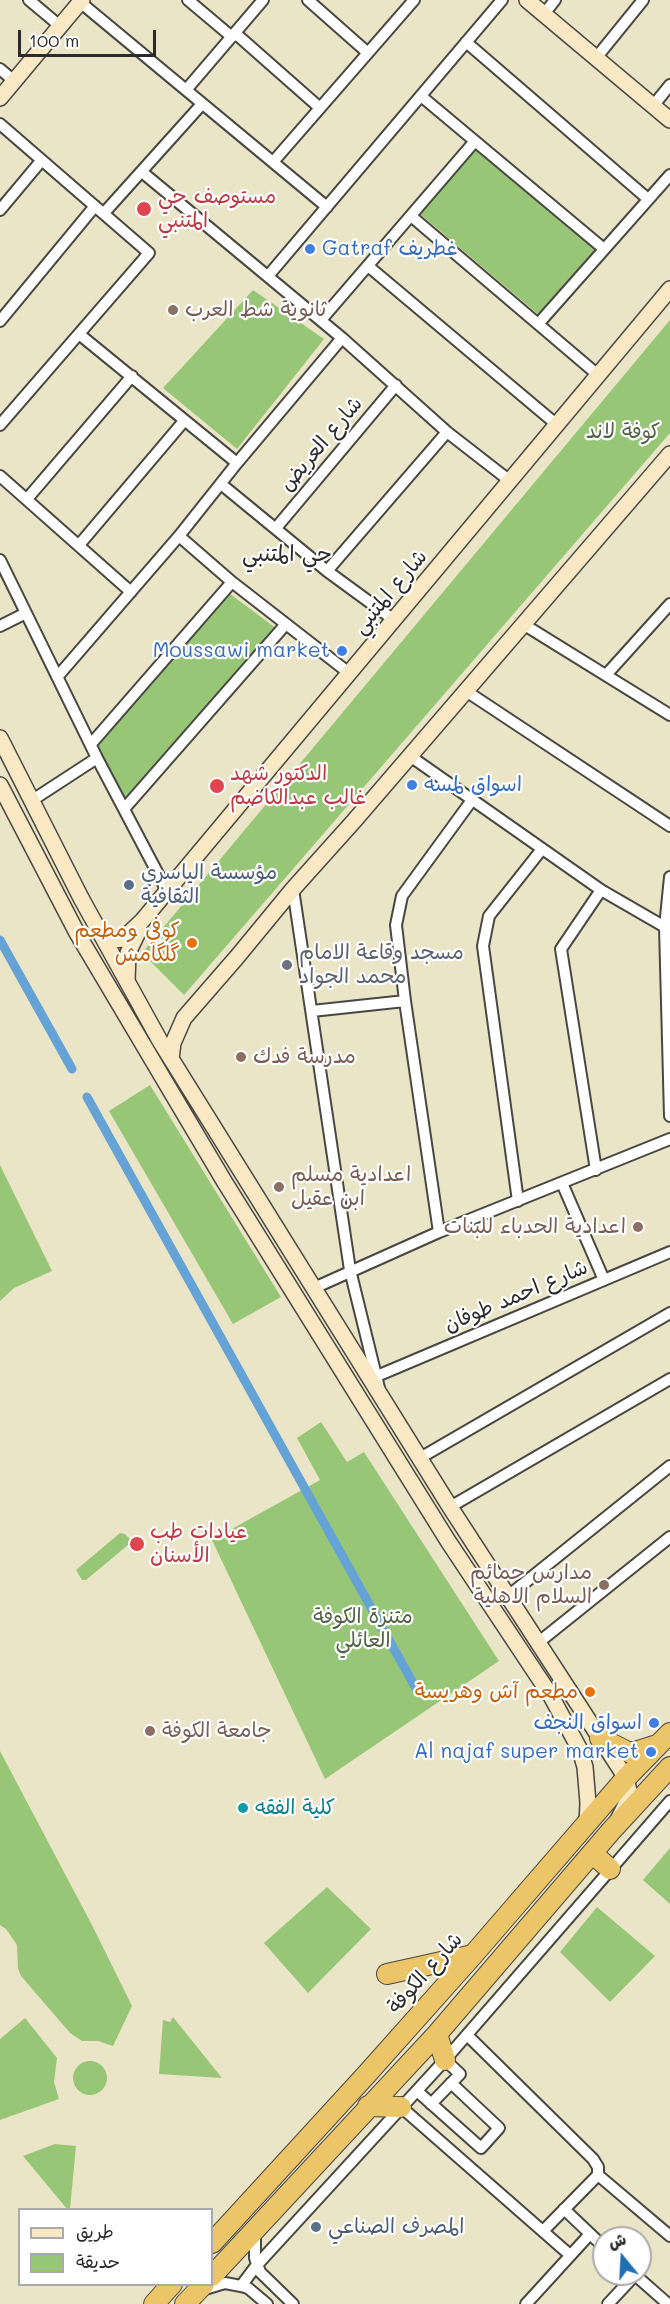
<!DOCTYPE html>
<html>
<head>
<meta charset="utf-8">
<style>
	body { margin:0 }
	#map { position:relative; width:670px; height:2304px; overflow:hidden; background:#ebe5c7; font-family:Mali,"Playpen Sans Arabic",sans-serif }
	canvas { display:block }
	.legend { position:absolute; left:18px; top:2208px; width:195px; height:78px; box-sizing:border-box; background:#fff; border:2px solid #aaa; margin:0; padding:8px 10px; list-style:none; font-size:18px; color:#2b2b2b }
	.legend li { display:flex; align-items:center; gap:12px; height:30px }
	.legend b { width:30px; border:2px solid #aaa }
	.north { position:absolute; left:592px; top:2226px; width:60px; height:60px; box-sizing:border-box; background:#fff; border:2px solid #aaa; border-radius:50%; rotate:342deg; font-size:16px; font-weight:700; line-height:24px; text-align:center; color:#2b2b2b }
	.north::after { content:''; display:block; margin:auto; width:21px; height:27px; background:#1f6fb2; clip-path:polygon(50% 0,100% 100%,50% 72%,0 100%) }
	.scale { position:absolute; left:18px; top:30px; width:138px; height:27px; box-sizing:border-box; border:3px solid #2b2b2b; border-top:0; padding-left:8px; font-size:18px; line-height:21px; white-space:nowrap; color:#2b2b2b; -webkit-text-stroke:4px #fff; paint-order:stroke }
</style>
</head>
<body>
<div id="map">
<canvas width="670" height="2304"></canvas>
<ul class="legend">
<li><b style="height:8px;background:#f8e8c3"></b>طريق</li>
<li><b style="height:16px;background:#97c776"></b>حديقة</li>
</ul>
<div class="north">ش</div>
<div class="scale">100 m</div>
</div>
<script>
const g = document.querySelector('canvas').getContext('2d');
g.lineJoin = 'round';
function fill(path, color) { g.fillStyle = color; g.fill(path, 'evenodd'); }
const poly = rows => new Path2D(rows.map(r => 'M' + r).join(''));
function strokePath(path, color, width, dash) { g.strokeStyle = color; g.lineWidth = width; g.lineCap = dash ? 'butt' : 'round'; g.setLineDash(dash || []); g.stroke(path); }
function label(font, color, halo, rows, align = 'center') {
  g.font = font + ' Mali,"Playpen Sans Arabic",sans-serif'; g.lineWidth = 4.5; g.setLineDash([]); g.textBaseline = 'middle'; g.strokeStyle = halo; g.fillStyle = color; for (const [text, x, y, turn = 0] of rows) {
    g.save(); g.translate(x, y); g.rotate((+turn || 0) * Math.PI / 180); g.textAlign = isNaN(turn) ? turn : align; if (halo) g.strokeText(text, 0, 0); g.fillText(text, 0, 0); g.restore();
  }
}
fill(poly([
	[476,149,595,250,539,315,420,214],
	[253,290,324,339,237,449,163,388],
	[670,320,670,433,184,995,142,953],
	[229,593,277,629,126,801,97,747],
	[150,1085,281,1297,233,1324,109,1111],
	[0,1165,52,1271,14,1288,0,1301],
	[321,1422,347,1462,364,1452,499,1661,325,1779,212,1540,320,1480,297,1438],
	[120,1533,125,1534,130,1539,128,1545,86,1580,82,1580,76,1570],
	[0,1751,93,1927,132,2006,113,2046,98,2041,82,2041,70,2033,21,1976,18,1969,17,1945,6,1929,0,1925],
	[670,1848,670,1904,643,1880],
	[327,1887,371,1929,308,1993,264,1943],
	[597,1907,655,1956,610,2002,560,1952],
	[173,2017,222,2078,159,2074,163,2020,170,2022],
	[25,2018,57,2058,54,2082,59,2099,0,2120,0,2039],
	'73 2078a17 17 0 1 1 34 0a17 17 0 1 1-34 0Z',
	[55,2144,76,2146,70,2209,67,2209,23,2156]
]), '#97c776');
strokePath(poly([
	[0,940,72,1069],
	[87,1097,418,1692]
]), '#65a3d7', 9);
const street = poly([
	[29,0,60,26],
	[188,0,232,37],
	[308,0,368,53],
	[80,2,327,207],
	[544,14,555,0],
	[235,33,320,108],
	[466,42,648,199],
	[596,58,643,0],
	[0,69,14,81],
	[186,90,263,0],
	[421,96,604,249],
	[653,106,670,85],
	[0,124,149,253,0,425],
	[273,162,414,0],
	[142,172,342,338,447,432,510,481],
	[0,210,41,161],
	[104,213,202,104],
	[411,216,598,375],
	[368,266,556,424],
	[268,276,502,0],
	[321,320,475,141],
	[0,321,95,206],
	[539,323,670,175],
	[79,334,237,463],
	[0,476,131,592],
	[221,484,327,571,394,620],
	[27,499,132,376],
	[276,528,396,385],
	[179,536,232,582,349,673],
	[79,545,184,421],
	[0,560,97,758,167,891],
	[327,571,447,432],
	[523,624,670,715],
	[0,626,26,613],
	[606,675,670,604],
	[58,676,179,536,237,463,342,338],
	[466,691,670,826],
	[91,744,232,582],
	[410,756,601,890,665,927],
	[31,801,97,758],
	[124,809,286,624],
	[670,877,665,927,670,1116],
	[293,889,350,1270,379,1388],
	[312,1011,405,1001],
	[596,1170,561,949,601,890],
	[562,1183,604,1280],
	[518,1201,483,946,489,916,542,849],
	[439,1232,405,1001,396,925,402,896,472,800],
	[314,1288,439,1232,670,1139],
	[377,1376,670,1252],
	[420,1458,670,1313],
	[450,1507,670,1379],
	[507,1597,670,1466],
	[539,1642,670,1537],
	[467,2035,593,2159,598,2167,598,2175,670,2236],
	[417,2091,481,2148,499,2128,451,2083],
	[431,2104,460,2074,445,2060],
	[401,2107,570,2255],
	[564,2209,604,2247],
	[544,2230,598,2175],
	[255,2232,255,2258,260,2272,293,2304],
	[634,2274,668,2304],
	[241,2286,256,2266,445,2060,670,1801],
	[205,2289,225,2283,241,2286,248,2288,267,2304],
	[526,2304,590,2234],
	[608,2304,635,2275]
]);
const secondary = poly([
	[527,0,670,120],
	[0,98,82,0],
	[0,738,81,898,160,1041,450,1507,626,1778,629,1791,627,1802,619,1818],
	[0,785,77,933,224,1181,448,1541,551,1696,580,1750,585,1767,588,1803,587,1824],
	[103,937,114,940,123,939,142,921,670,289],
	[127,981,128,953,139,930],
	[171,1059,173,1043,184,1018,237,957,293,889,354,821,670,454]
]);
const highway = poly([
	[600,1738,628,1752,635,1752,657,1745],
	[593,1854,610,1869],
	[387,1974,473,1955],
	[437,2034,445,2060],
	[368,2106,401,2107],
	[212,2243,366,2075,473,1955,626,1778,670,1733],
	[212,2276,437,2034,611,1831,670,1767],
	[154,2304,172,2284],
	[185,2304,204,2284]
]);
strokePath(street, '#484742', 14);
strokePath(secondary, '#484742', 18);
strokePath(highway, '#484742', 22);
strokePath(street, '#fff', 10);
strokePath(secondary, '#f8e8c3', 15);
strokePath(highway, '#edc569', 20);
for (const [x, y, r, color] of [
	[144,209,8,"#e0444e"],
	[310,249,6,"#3f7fe0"],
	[173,310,6,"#8d6e63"],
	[342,651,6,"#3f7fe0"],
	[412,785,6,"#3f7fe0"],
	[217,786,8,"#e0444e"],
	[129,885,6,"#5c6f8a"],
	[192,943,6,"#e8710a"],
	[287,965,6,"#6b7280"],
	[241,1057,6,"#8d6e63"],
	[279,1187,6,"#8d6e63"],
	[638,1227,6,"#8d6e63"],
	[137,1544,8,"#e0444e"],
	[604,1585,6,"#8d6e63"],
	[590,1692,6,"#e8710a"],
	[654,1723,6,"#3f7fe0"],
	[150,1731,6,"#8d6e63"],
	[651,1752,6,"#3f7fe0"],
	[243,1808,6,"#0f9aa8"],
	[316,2227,6,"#5c6f8a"]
]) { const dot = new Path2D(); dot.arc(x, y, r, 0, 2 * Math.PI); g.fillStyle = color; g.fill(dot); strokePath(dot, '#fff', 2); }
label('21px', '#be3a42', '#fff', [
	["مستوصف حي",158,197],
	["المتنبي",158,221],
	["الدكتور شهد",230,774],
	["غالب عبدالكاضم",230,798],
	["عيادات طب",150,1532],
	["الأسنان",150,1556]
], 'left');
label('21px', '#366cbe', '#fff', [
	["Gatraf غطريف",322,249,"left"],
	["Moussawi market",330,651],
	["اسواق لمسه",424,785,"left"],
	["اسواق النجف",642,1723],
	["Al najaf super market",639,1752]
], 'right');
label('21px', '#785e54', '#fff', [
	["ثانوية شط العرب",185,310],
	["مدرسة فدك",253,1057],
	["اعدادية مسلم",291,1175],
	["ابن عقيل",291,1199],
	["اعدادية الحدباء للبنات",626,1227,"right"],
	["مدارس حمائم",592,1573,"right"],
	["السلام الاهلية",592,1597,"right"],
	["جامعة الكوفة",162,1731]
], 'left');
label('21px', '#516245', '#fff', [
	["كوفة لاند",623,432],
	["متنزة الكوفة",363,1617],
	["العائلي",363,1641]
]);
label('21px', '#2b2b2b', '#fff', [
	["شارع العريض",321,444,-50],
	["شارع المتنبي",390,592,-50],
	["شارع احمد طوفان",516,1296,-23],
	["شارع الكوفة",425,1973,-48]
]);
label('21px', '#4e5e75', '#fff', [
	["مؤسسة الياسري",141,873],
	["الثقافية",141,897],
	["المصرف الصناعي",328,2227]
], 'left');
label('21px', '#c56008', '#fff', [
	["كوفي ومطعم",180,931],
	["گلگامش",180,955],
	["مطعم آش وهريسة",578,1692]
], 'right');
label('21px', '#5b616d', '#fff', [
	["مسجد وقاعة الامام",299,953],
	["محمد الجواد",299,977]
], 'left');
label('21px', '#0d838f', '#fff', [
	["كلية الفقه",255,1808]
], 'left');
label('22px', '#2b2b2b', '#fff', [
	["حي المتنبي",287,554]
]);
</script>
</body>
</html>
